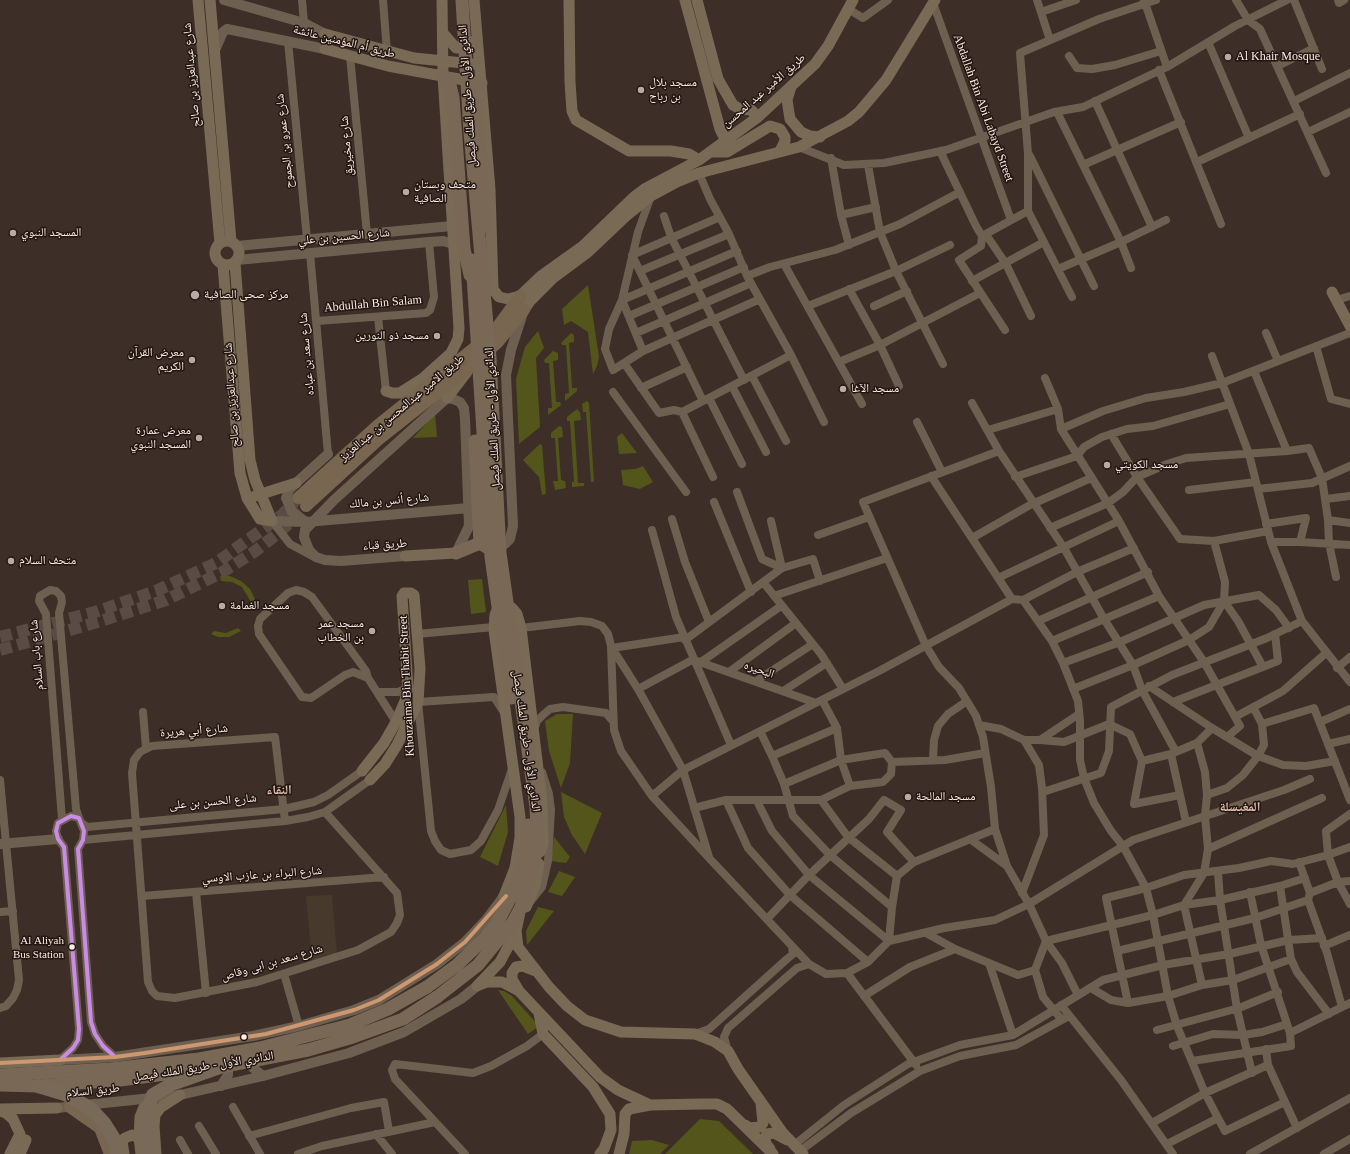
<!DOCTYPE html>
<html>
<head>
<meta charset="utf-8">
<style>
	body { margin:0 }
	canvas { display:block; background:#3d2e27 }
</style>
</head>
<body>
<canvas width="1350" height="1154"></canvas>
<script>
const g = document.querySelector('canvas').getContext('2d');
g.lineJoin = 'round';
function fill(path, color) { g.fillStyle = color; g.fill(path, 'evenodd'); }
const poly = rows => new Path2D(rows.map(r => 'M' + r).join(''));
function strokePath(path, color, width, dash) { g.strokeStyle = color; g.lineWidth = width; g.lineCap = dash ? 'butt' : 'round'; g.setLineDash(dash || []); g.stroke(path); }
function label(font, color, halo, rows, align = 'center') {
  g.font = font + ' "Times New Roman","Noto Naskh Arabic",serif'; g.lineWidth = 3; g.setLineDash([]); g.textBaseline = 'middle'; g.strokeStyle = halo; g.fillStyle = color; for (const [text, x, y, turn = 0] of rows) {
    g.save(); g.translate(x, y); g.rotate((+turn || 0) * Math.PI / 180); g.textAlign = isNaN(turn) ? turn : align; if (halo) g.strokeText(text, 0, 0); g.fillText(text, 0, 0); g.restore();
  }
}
fill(poly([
	[332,895,337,955,312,961,306,896]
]), '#48392d');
fill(poly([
	[588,285,599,357,597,366,593,374,588,332,571,321,564,325,562,309],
	[538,331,544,348,536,358,540,427,519,444,516,379,525,347],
	[571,333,574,335,574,342,569,343,572,388,577,388,577,391,565,401,565,394,569,393,566,345,562,345,561,343],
	[553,351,558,353,558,360,553,361,556,402,560,402,561,405,548,415,548,408,552,408,549,363,545,363,544,360],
	[587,401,589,403,594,482,591,482,586,412,583,412,582,404],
	[577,409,580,412,581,420,574,421,578,483,584,483,584,486,572,487,572,482,574,482,570,421,567,421,567,417],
	[435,414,437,437,413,438],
	[559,426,562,427,563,437,558,438,561,480,565,481,566,488,555,490,553,481,558,481,555,438,551,438,551,433],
	[622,433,637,453,619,454,617,437],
	[540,444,542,445,546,494,542,495,539,477,523,460],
	[643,466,653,482,640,489,623,485,621,470,635,469],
	[220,576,230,576,241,581,250,589,256,601,251,602,242,587,232,582,221,581],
	[482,579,486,612,471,614,468,580],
	[238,628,241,631,229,637,218,637,211,634,214,631,226,633],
	[557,714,573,714,570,763,561,788,549,751,545,721],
	[561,792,602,813,585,854,572,835,564,817],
	[506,805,508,832,498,866,480,857],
	[554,837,570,857,566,863,551,861],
	[559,871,575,877,562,896,548,892],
	[538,907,554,911,527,945,526,931],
	[498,990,504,991,512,996,539,1026,528,1034],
	[700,1119,719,1121,753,1154,665,1154],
	[652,1140,669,1145,660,1154,629,1154,632,1141]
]), '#53551a');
strokePath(poly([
	[0,637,95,612,156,591,216,563,282,515,298,498],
	[0,650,101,621,166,600,221,573,254,552,282,530,306,506]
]), '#5a4b44', 12, [12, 6]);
strokePath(poly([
	[302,0,304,23],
	[383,0,387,52],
	[1037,0,1050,40],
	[1144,0,1167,67],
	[1236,0,1248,20,1260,29,1326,173],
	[1294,0,1322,69],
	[1338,0,1339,3,1344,0],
	[933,3,1011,220],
	[848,9,863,18,888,0],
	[1041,12,1076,0],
	[288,41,307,239],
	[1208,42,1249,138],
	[350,56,367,234],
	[1069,56,1077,68,1092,69,1115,65,1161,51],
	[1278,66,1314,48],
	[1159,70,1221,224],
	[1095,101,1152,227],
	[1294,101,1350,73],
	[1057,112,1121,242,1131,268],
	[1308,132,1350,112],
	[799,147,844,165,884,163,946,150,1054,112,1083,107,1167,67,1235,26,1287,0],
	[940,151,976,226,982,236,989,239,1006,264,1031,316],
	[1030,156,1094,286],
	[831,158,841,215,849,245],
	[1197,162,1300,114],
	[868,165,880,232,896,271,943,364],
	[1083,165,1181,122],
	[699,173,710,199,729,234,747,276,791,355,824,422],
	[651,196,638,232,622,300,609,329,605,349,613,370,643,351,760,299],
	[1028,211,1072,297],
	[841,215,876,207],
	[664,216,671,237,744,380],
	[310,253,328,454],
	[784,264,862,404],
	[1058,269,1121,242,1166,220],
	[640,271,729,234],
	[747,276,770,267,835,250,900,224,960,192],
	[972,281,1044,242],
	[849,289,880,345,899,386],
	[1336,300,1350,296],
	[808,306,896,271,950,245],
	[874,306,907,291],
	[629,316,744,267],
	[378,317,386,391],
	[317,321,426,313,430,310,434,297,429,242],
	[1005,330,959,260,981,246,982,236,1028,211,1028,154,1020,53,1099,19,1156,0],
	[636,333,751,283],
	[1266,333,1278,361],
	[1316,346,1331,399,1350,404],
	[643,351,622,300,737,251],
	[1212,356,1249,454,1271,542,1302,621,1350,682],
	[839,362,880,345,980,293],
	[624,363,659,413,674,410,682,412],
	[1254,371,1287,451],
	[752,376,786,441],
	[1045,378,1058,409,1061,429,1119,521,1159,596,1204,662,1235,717,1240,726,1227,737],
	[732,386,766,452],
	[641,388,687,367],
	[613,392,686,492],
	[709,398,742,464],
	[703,401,632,255,720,217],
	[972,403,999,451,1064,548,1104,619,1133,665,1142,690,1176,752],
	[917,422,942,472],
	[1061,429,1103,411,1146,398,1184,392,1222,383,1350,333],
	[988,430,1058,409],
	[1111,434,1137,477,1180,539,1214,541,1268,531],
	[999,451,863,502,926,646,939,667,959,688,976,716,983,737,991,787,995,829,1007,866],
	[931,476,1012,599],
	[713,477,682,412,791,355],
	[1015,477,1077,456,1084,447,1102,437,1127,429,1153,426,1230,404],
	[1258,489,1312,483,1350,466],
	[1189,490,1256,482],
	[737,492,762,559,782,568],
	[1326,499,1350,496],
	[714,502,751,592],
	[672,519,685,562,709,622],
	[1328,520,1350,523],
	[272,521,290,544,316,558],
	[771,521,782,568],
	[1266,524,1306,518,1300,542],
	[1050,528,1108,503,1123,492,1137,477,1167,464,1186,458,1287,451,1309,448,1322,478,1328,520,1329,543,1336,577],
	[652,530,676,617,731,745],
	[818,535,869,517],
	[972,538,1030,505,1091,478],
	[1271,542,1300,542,1350,545],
	[998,578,1119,521],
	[763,582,821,654,843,689],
	[774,596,887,558],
	[1023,600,1077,572,1134,548],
	[1224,601,1238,621,1263,667],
	[1038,621,1148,572],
	[521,628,580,621,591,622,602,626,608,634,611,646,614,730,621,751,652,796],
	[417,634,494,627],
	[685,640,782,568,813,559,820,581],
	[1052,641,1159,596],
	[612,648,638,689,683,770,709,857],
	[612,648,684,637],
	[694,660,816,703],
	[701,662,781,606],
	[1063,663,1120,642,1204,605,1259,595,1276,610,1289,628],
	[1337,668,1350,657],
	[729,672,796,623],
	[368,678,353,672,345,675,311,698,302,697,259,634,258,626,260,619,288,593,296,590,304,592,312,597,366,671,368,678,396,722],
	[756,681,813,644],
	[1149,686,1212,728,1258,756,1283,765,1306,766,1335,761],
	[638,689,694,659],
	[1073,689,1133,665,1189,640,1209,627,1224,601,1225,582,1214,541],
	[783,691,827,663],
	[378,692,398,692,408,688],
	[1173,702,1278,661,1275,634],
	[143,712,146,748],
	[505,714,494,697,418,702,431,831,435,841,441,850,450,854,471,850,481,841,498,810,512,769],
	[1235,717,1283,691,1326,653],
	[1320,722,1350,709],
	[1262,724,1314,708,1350,800],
	[979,725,1001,729,1024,740,1040,740,1079,714],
	[837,728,841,760,850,786],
	[534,730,537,721,543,715,550,709,563,707,606,713,613,721],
	[760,731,772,756],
	[1040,740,1064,742,1109,724,1130,734,1142,761],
	[1197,743,1205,772,1207,795,1205,816,1208,849,1204,873,1184,905,1202,985],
	[1328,744,1350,739],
	[1171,754,1186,822],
	[933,760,934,740,938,726,948,714,967,701],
	[892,762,945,760,985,753],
	[0,780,19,980,17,990,13,998,6,1006,0,1008],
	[784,784,793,816,830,855,892,907],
	[1043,792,1101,773,1109,751,1111,707,1172,675,1267,638,1302,621],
	[1180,795,1134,804,1142,761,1171,754,1197,743,1212,728],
	[1207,795,1227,788,1243,775,1258,756,1264,745,1262,724,1253,707],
	[726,800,748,848,790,895,868,962],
	[821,800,848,837,897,876],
	[757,801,772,831,809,875,889,941,944,928,995,920,1029,904,1133,840,1284,790,1310,779],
	[694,808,726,800,821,800,850,786,883,782,891,774,892,762,885,753,841,760,784,784,772,756,837,728,822,700],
	[1350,814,1326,831,1328,855,1338,882,1350,904],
	[62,819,46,614,39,601,40,596,50,590,56,591,61,596,62,602,59,613,76,809,79,818],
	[285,821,275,737,152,746,140,752,134,760,132,773,148,982,152,991,157,996,175,998,257,982,358,950,391,932,397,923,400,915,397,893,325,812],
	[82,823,87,827,284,809,314,802,328,795,362,771],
	[970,839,1007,866,1029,904,1046,941,1062,963,1078,995],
	[83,840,285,821,308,817,325,812,370,780],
	[1208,849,1322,798],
	[914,862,995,829],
	[1299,862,1310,893,1308,900,1327,953,1342,1007],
	[1218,872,1220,900,1237,1009,1252,1073],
	[1280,886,1291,959,1297,972,1329,1014],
	[196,892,206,993],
	[1022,893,1044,835,1042,788,1039,765,1024,740],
	[1310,893,1338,882,1350,881],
	[142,896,384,877],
	[530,902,542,887,548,861,551,810,549,794,542,772],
	[0,912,13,911],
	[767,919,809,875,869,819,884,800,901,810,887,832,914,862,897,876,892,907,889,941,868,962,847,973,826,974,809,964,710,859,652,796,683,770,879,671,1012,599,1023,600,1052,641,1063,663,1078,701,1080,721,1080,760,1084,778,1094,803,1111,831,1123,846,1146,888,1153,915,1168,996,1177,1026,1205,1093,1218,1118,1225,1131,1285,1102],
	[926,933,955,949,1018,975,1035,970,1046,941,1153,915,1184,905,1220,900,1280,886,1305,878],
	[1324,946,1350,935],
	[1117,951,1255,918,1308,900],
	[989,963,1013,1035],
	[1035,970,1043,997,1062,1020],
	[847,973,916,1065],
	[284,974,299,1026],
	[1091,988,1111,1000,1128,1003,1168,996,1202,985,1233,980,1291,959],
	[864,996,910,967,955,949],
	[1128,1003,1106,898,1146,888,1184,875,1239,868,1271,861,1293,864,1328,855,1350,847],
	[1061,1005,1121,1080,1173,1154],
	[1157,1030,1239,1008,1278,992],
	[1290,1033,1350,1003],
	[695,1034,709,1029,787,959,793,954,792,946],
	[1173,1046,1213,1034,1243,1035,1262,1032,1287,1024],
	[1266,1049,1268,1065,1297,1128],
	[728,1051,724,1037,728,1028,797,968,809,964],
	[60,1060,73,1048,78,1040,79,1029,64,847,58,839,56,831,58,823,71,816,79,818,84,831,83,840,78,849,91,1022,95,1034,103,1046,115,1057],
	[1192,1061,1291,1046,1290,1033,1261,945,1250,892],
	[233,1107,260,1154],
	[1152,1123,1205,1093,1268,1065],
	[199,1126,216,1154],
	[376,1134,392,1154],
	[249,1136,351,1108,384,1102,389,1131],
	[180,1140,188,1154],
	[1167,1144,1218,1118],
	[794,1145,844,1105,908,1064,960,1045,1013,1035,1103,980,1163,965,1229,954,1289,940,1322,938],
	[800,1151,851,1113,920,1071,960,1056,1016,1045,1069,1016],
	[298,1154,322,1146,435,1122],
	[465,1154,395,1079,392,1070,395,1064,473,1073,491,1066,527,1046,543,1034],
	[1250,1154,1350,1098],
	[1324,1154,1350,1139]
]), '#6d6051', 8);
strokePath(poly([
	[224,0,304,23,325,34],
	[215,50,223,32,227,29,325,49],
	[237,246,452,226],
	[237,260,429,242,443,241,453,244],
	[328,454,296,483,289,490,286,498,292,512,306,522,469,508],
	[272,521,304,522],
	[505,544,510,539,513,526,506,375,511,350,523,313],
	[405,556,341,561,325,560,316,557,309,550,304,537,305,530,334,500,447,398,453,399,460,402,464,408,465,419,469,526,456,553],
	[0,844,58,839],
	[248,1055,252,1067,263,1076],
	[60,1060,115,1057,253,1036,299,1026,354,1010,379,1000,437,964,465,942,486,920,504,896,512,894],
	[221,1086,228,1075,228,1058],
	[57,1108,180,1095,263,1076,349,1053,404,1032,461,999,477,986]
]), '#6d6051', 10);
strokePath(poly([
	[198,0,220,243],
	[210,0,231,241],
	[474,0,490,189,493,289,499,297,508,299,520,296,541,276,583,246,634,197,646,188,699,160,758,117,815,64,828,46,853,0],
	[569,0,570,82,572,111,576,120,629,151,671,151,689,154,699,160],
	[685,0,720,129,726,141],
	[697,0,718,79,733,105,740,109,751,110,758,117],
	[443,33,456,48,467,47,471,42],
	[325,34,414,58,473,64],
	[325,49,388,66,475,82],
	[791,87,787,100,790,119,801,132,810,136,820,137],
	[710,152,727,152,770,126,780,129,785,137,785,141,780,151],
	'215 253a12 12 0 1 1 24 0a12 12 0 1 1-24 0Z',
	[223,265,240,473,247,498,260,519,272,521,255,480,250,460,235,263],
	[1332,292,1350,326],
	[524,310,530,301,553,278,588,252,626,216,651,196,677,182,699,173,799,147,848,121,859,112,886,80,935,0],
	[386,391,392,393,400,393,422,379,451,353,458,339,459,328,443,76,442,0],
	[447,398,467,372],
	[255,496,296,483],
	[405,556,456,553],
	[362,771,384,743,396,722,405,701,408,688,402,596,404,593,411,593,414,595,420,669,418,702,397,745,385,764,370,780],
	[504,896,515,868,520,838,520,817,494,630,495,615,497,610,503,607,512,608,517,614,521,628,542,802,543,844,540,852],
	[526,907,535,886,539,864],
	[520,912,516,931,518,947,549,987,567,1006,585,1020,621,1032,695,1034,715,1042,728,1051,738,1069,782,1132,803,1154],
	[536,971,523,966,516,967,512,973,512,979,519,991,600,1077,618,1090,650,1105],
	[477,986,500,962,516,932],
	[477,986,487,982,502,982,519,991],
	[539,1013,543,1034,593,1087,610,1114,611,1130,604,1149,600,1154],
	[0,1063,60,1060],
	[0,1109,57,1108],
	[0,1111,6,1113,13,1119,20,1134,10,1154],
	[745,1125,749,1128,760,1127,763,1123,761,1103],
	[139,1138,140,1117,144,1107],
	[770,1149,766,1144,765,1138,767,1134,774,1133,787,1140],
	[20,1154,26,1140],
	[124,1154,122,1141,125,1138,132,1135,139,1138,141,1154],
	[156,1154,154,1126,155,1115,160,1108,180,1095],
	[619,1154,624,1134,625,1114,629,1109,650,1105,702,1104,717,1104,727,1109,773,1154]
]), '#796a56', 11);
strokePath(poly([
	[298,498,377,426,493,333,520,296],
	[306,506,379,439,469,368,498,342,524,310],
	[70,1107,100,1128,110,1154]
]), '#786651', 12);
strokePath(poly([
	[443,76,450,85,453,97,464,249,470,275],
	[481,83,478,95,477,109,484,227],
	[480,543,488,548,500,548],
	[456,553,480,543,479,526],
	[427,987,457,965,484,939,497,923,513,893,525,859,528,825],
	[437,997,478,965,513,922,521,907,532,871,537,847,537,829],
	[0,1085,38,1086,120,1080,203,1069]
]), '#786855', 13);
strokePath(poly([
	[462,0,470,133,490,358,500,553,536,807,537,829],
	[472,260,491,557,511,698],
	[475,441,479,526],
	[220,1067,308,1050,353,1037,403,1019,437,997],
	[0,1075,111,1069,199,1059,260,1048,350,1025,388,1009,427,987]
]), '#786855', 13);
strokePath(poly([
	[38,1086,65,1094,90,1108,104,1123,116,1142,117,1154],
	[148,1154,147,1110,153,1095,172,1084,220,1067]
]), '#786959', 14);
strokePath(poly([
	[60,1060,73,1048,78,1040,79,1029,64,847,58,839,56,831,58,823,71,816,79,818,84,831,83,840,78,849,91,1022,95,1034,103,1046,115,1057]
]), '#ca8be6', 4);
strokePath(poly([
	[0,1063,115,1057,145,1053,266,1034,354,1010,379,1000,437,964,465,942,506,896]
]), '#cd976f', 4);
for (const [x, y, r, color] of [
	[1228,57,4,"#bbaaa3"],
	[641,90,4,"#bbaaa3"],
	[406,192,4,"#bbaaa3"],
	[13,233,4,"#bbaaa3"],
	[195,295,5,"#bbaaa3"],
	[437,336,4,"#bbaaa3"],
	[192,360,4,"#bbaaa3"],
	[843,389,4,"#bbaaa3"],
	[199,438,4,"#bbaaa3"],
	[1107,465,4,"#bbaaa3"],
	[11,561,4,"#bbaaa3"],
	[222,606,4,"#bbaaa3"],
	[372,631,4,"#bbaaa3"],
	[908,797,4,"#bbaaa3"],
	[72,947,3.5,"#ffede6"],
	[244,1037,3.5,"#ffede6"]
]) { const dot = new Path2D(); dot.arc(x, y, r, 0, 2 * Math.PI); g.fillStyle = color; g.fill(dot); strokePath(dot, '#221611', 1.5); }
label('11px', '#ffede6', '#221611', [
	["Al Aliyah",64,941],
	["Bus Station",64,955]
], 'right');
label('12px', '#ffede6', '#221611', [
	["طريق أم المؤمنين عائشة",344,42,14],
	["شارع عبدالعزيز بن صالح",192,75,-95],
	["طريق الأمير عبد المحسن",764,91,-41],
	["الدائري الأول - طريق الملك فيصل",468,96,-94],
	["Abdallah Bin Abi Labayd Street",983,108,70],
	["شارع عمرو بن الجموح",285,141,-96],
	["شارع مخيريق",347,146,-95],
	["شارع الحسين بن علي",344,237,-5],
	["Abdullah Bin Salam",373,304,-5],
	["شارع سعد بن عباده",307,354,-95],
	["شارع عبدالعزيز بن صالح",232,395,-94],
	["طريق الامير عبدالمحسن بن عبدالعزيز",402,408,-40],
	["الدائري الأول - طريق الملك فيصل",493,419,-93],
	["شارع أنس بن مالك",389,501,-5],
	["طريق قباء",385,545,-4],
	["شارع باب السلام",37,655,-95],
	["البحيره",759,670,19],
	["Khouzaima Bin Thabit Street",407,686,-93],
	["شارع أبي هريرة",194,731,-4],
	["الدائري الأول - طريق الملك فيصل",526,741,82],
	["شارع الحسن بن على",213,802,-5],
	["شارع البراء بن عازب الاوسي",262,875,-4],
	["شارع سعد بن ابى وقاص",272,963,-16],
	["الدائري الأول - طريق الملك فيصل",203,1067,-9],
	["طريق السلام",93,1091,-6]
]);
label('12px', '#ffede6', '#221611', [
	["Al Khair Mosque",1236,57],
	["مسجد بلال",649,83],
	["بن رباح",649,97],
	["متحف وبستان",414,185],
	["الصافية",414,199],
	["المسجد النبوي",21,233],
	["مركز صحى الصافية",204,295],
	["مسجد ذو النورين",429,336,"right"],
	["معرض القرآن",184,353,"right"],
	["الكريم",184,367,"right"],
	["مسجد الآغا",851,389],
	["معرض عمارة",191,431,"right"],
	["المسجد النبوي",191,445,"right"],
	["مسجد الكويتي",1115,465],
	["متحف السلام",19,561],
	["مسجد الغمامة",230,606],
	["مسجد عمر",364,624,"right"],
	["بن الخطاب",364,638,"right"],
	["مسجد المالحة",916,797]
], 'left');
label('bold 13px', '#e1beb0', '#221611', [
	["النقاء",279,791],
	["المغيسلة",1240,808]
]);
</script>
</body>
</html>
